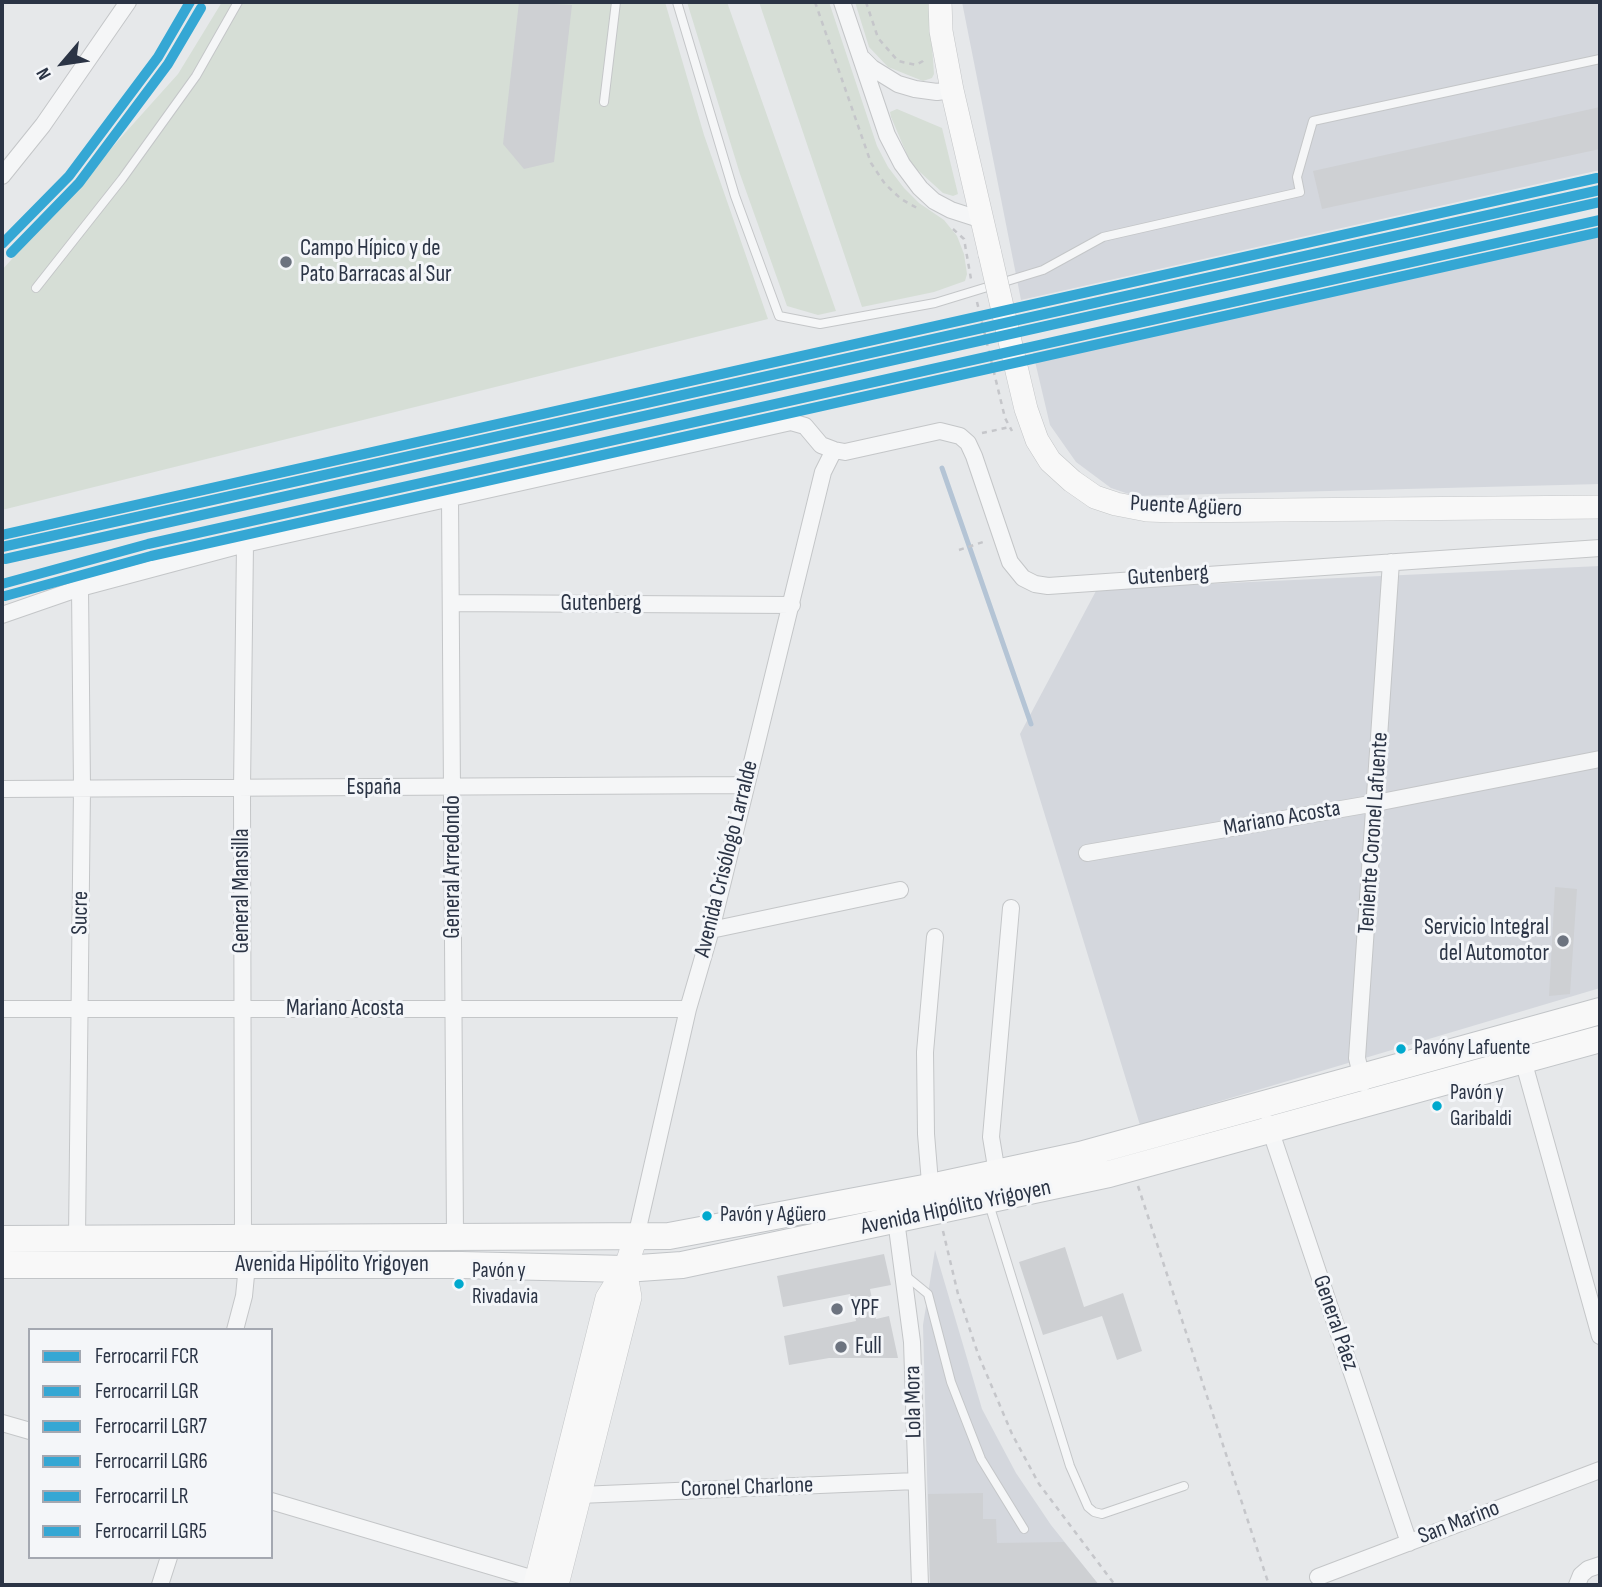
<!DOCTYPE html>
<html>
<head>
<meta charset="utf-8">
<style>
	body { margin:0 }
	#map { position:relative; width:1602px; height:1587px; overflow:hidden; background:#e6e8ea; font-family:"Sofia Sans Condensed",sans-serif }
	canvas { display:block }
	.frame { position:absolute; inset:0; border:4px solid #2b3445; pointer-events:none }
	.legend { position:absolute; left:28px; top:1328px; width:245px; height:231px; box-sizing:border-box; background:#f4f6f9; border:2px solid #a4a8b1; margin:0; padding:9px 12px; list-style:none; font-size:21px; color:#2b3445 }
	.legend li { display:flex; align-items:center; gap:14px; height:35px }
	.legend b { width:35px; border:2px solid #a4a8b1 }
	.north { position:absolute; left:28px; top:28px; width:70px; height:70px; -webkit-text-stroke:5px #f4f6f9; paint-order:stroke; rotate:241deg; font-size:19px; font-weight:700; line-height:28px; text-align:center; color:#2b3445 }
	.north::after { content:''; display:block; margin:auto; width:24px; height:32px; background:#2b3445; clip-path:polygon(50% 0,100% 100%,50% 72%,0 100%) }
</style>
</head>
<body>
<div id="map">
<canvas width="1602" height="1587"></canvas>
<div class="frame"></div>
<ul class="legend">
<li><b style="height:9px;background:#35a7d4"></b>Ferrocarril FCR</li>
<li><b style="height:9px;background:#35a7d4"></b>Ferrocarril LGR</li>
<li><b style="height:9px;background:#35a7d4"></b>Ferrocarril LGR7</li>
<li><b style="height:9px;background:#35a7d4"></b>Ferrocarril LGR6</li>
<li><b style="height:9px;background:#35a7d4"></b>Ferrocarril LR</li>
<li><b style="height:9px;background:#35a7d4"></b>Ferrocarril LGR5</li>
</ul>
<div class="north">N</div>
</div>
<script>
const g = document.querySelector('canvas').getContext('2d');
g.lineJoin = 'round';
function fill(path, color) { g.fillStyle = color; g.fill(path, 'evenodd'); }
const poly = rows => new Path2D(rows.map(r => 'M' + r).join(''));
function strokePath(path, color, width, dash) { g.strokeStyle = color; g.lineWidth = width; g.lineCap = dash ? 'butt' : 'round'; g.setLineDash(dash || []); g.stroke(path); }
function label(font, color, halo, rows, align = 'center') {
  g.font = font + ' "Sofia Sans Condensed",sans-serif'; g.lineWidth = 6; g.setLineDash([]); g.textBaseline = 'middle'; g.strokeStyle = halo; g.fillStyle = color; for (const [text, x, y, turn = 0] of rows) {
    g.save(); g.translate(x, y); g.rotate((+turn || 0) * Math.PI / 180); g.textAlign = isNaN(turn) ? turn : align; if (halo) g.strokeText(text, 0, 0); g.fillText(text, 0, 0); g.restore();
  }
}
fill(poly([
	[962,2,1600,2,1600,170,1021,300],
	[1600,228,1600,484,1135,496,1111,488,1076,462,1050,425,1033,353],
	[1600,566,1600,988,1140,1125,1020,734,1097,589],
	[935,1250,982,1409,1016,1473,1051,1525,1099,1585,930,1585,923,1325]
]), '#d4d7dd');
fill(poly([
	[222,2,665,2,704,135,768,319,2,510,2,270,178,74],
	[687,2,727,2,836,311,818,315,787,306,740,174],
	[759,2,829,2,877,146,888,167,904,188,919,203,944,220,957,236,964,254,967,274,965,281,934,292,862,307],
	[855,2,929,2,934,74,932,78,923,81,888,67,869,47],
	[897,109,942,128,958,194,953,196,943,193,911,164,891,117,890,112]
]), '#d6ded6');
strokePath(poly([
	[942,468,1031,724]
]), '#b4c4d5', 5);
fill(poly([
	[519,2,572,5,554,162,524,169,503,144],
	[1600,107,1600,149,1322,209,1313,171],
	[1555,887,1577,889,1570,994,1549,996],
	[1065,1247,1084,1307,1123,1293,1142,1351,1117,1360,1102,1316,1043,1335,1019,1262],
	[884,1254,891,1285,870,1289,876,1319,889,1316,898,1358,829,1358,789,1365,784,1336,856,1321,850,1294,783,1307,777,1276],
	[983,1493,983,1519,996,1519,997,1543,1064,1542,1099,1585,930,1585,928,1494]
]), '#ced0d3');
const lane = poly([
	[677,2,735,196,779,316,820,324,935,303,1043,270,1103,237,1300,192,1297,177,1313,121,1600,59],
	[604,102,616,2],
	[36,288,122,179,196,76,238,2],
	[989,1204,1070,1466,1088,1507,1094,1512,1102,1514,1184,1486],
	[906,1276,928,1294,951,1382,981,1459,1024,1529]
]);
const street = poly([
	[842,2,887,135,902,164,920,188,934,201,951,210,982,220],
	[863,59,872,68,898,84,915,89,937,92,952,90],
	[2,176,43,125,128,2],
	[450,498,455,1236],
	[452,603,792,605],
	[2,615,80,588,245,544,791,422,805,426,821,445,834,450,845,452,940,431,960,436,968,443,974,456,1010,562,1023,578,1035,584,1048,586,1600,548],
	[2,789,746,785],
	[1087,853,1376,803,1600,759],
	[711,930,900,890],
	[2,1009,688,1009],
	[1523,1060,1600,1336],
	[1363,1083,1357,1058,1391,562],
	[1268,1123,1409,1543],
	[997,1173,991,1137,1011,908],
	[931,1195,926,1134,925,1052,935,937],
	[896,1220,912,1342,920,1585],
	[636,1237,688,1009,711,930,823,472,834,450],
	[77,1238,82,788,80,588],
	[243,1238,242,788,245,544],
	[235,1330,244,1296,247,1265],
	[2,1423,30,1431],
	[579,1495,916,1481],
	[271,1501,544,1582],
	[1318,1577,1600,1470],
	[160,1585,169,1557],
	[1577,1585,1581,1575,1588,1569,1600,1565]
]);
const secondary = poly([
	[940,2,941,31,952,90,990,254],
	[1012,350,1026,409,1037,440,1050,461,1072,481,1095,497,1116,504,1147,510,1175,511,1600,507],
	[535,1585,607,1298,625,1269,636,1237],
	[557,1585,630,1297,625,1269]
]);
const primary = poly([
	[2,1239,669,1236,940,1185,1080,1155,1600,1011],
	[2,1265,461,1265,625,1269,682,1265,1109,1174,1600,1039]
]);
strokePath(lane, '#c4c6c8', 10);
strokePath(street, '#c4c6c8', 18);
strokePath(secondary, '#c4c6c8', 24);
strokePath(primary, '#c2c5c8', 28);
strokePath(poly([
	[815,2,871,163,885,184,901,199,917,208],
	[866,2,878,38,898,61,916,65,923,61,926,57],
	[953,229,964,239,971,279],
	[977,302,1005,418,1012,431],
	[982,433,1010,427],
	[959,550,986,541],
	[1138,1186,1269,1585],
	[943,1231,958,1294,978,1354,1012,1434,1039,1484,1115,1585]
]), '#c5c6ca', 2.5, [5, 5]);
strokePath(lane, '#f5f6f7', 8);
strokePath(street, '#f5f6f7', 16);
strokePath(secondary, '#f8f8f8', 23);
strokePath(primary, '#f8f8f8', 26);
const secondaryBridge = poly([
	[990,254,1012,350]
]);
strokePath(secondaryBridge, '#c4c6c8', 24, []);
strokePath(secondaryBridge, '#f8f8f8', 23);
strokePath(poly([
	[2,547,1600,190]
]), '#35a7d4', 10);
strokePath(poly([
	[11,253,79,183,168,64,201,8],
	[5,559,1600,202]
]), '#35a7d4', 10);
strokePath(poly([
	[2,584,148,544,1600,220]
]), '#35a7d4', 10);
strokePath(poly([
	[5,596,151,556,1600,232]
]), '#35a7d4', 10);
strokePath(poly([
	[2,535,1597,178]
]), '#35a7d4', 10);
strokePath(poly([
	[2,244,69,176,158,57,190,2]
]), '#35a7d4', 10);
for (const [x, y, r, color] of [
	[286,262,7,"#6c737f"],
	[1563,941,7,"#6c737f"],
	[1401,1049,6,"#00a9ce"],
	[1437,1106,6,"#00a9ce"],
	[707,1216,6,"#00a9ce"],
	[459,1284,6,"#00a9ce"],
	[837,1309,7,"#6c737f"],
	[841,1347,7,"#6c737f"]
]) { const dot = new Path2D(); dot.arc(x, y, r, 0, 2 * Math.PI); g.fillStyle = color; g.fill(dot); strokePath(dot, '#f4f6f9', 2.5); }
label('21px', '#2b3445', '#f4f6f9', [
	["Pavóny Lafuente",1414,1049],
	["Pavón y",1450,1094],
	["Garibaldi",1450,1120],
	["Pavón y Agüero",720,1216],
	["Pavón y",472,1272],
	["Rivadavia",472,1298]
], 'left');
label('23px', '#2b3445', '#f4f6f9', [
	["Campo Hípico y de",300,249],
	["Pato Barracas al Sur",300,275],
	["Servicio Integral",1549,928,"right"],
	["del Automotor",1549,954,"right"],
	["YPF",851,1309],
	["Full",855,1347]
], 'left');
label('23px', '#2b3445', '#f4f6f9', [
	["Puente Agüero",1186,507,3],
	["Gutenberg",1168,576,-4],
	["Gutenberg",601,604],
	["España",374,788],
	["Mariano Acosta",1282,819,-10],
	["Teniente Coronel Lafuente",1374,833,-86],
	["Avenida Crisólogo Larralde",727,859,-76],
	["General Arredondo",453,867,-90],
	["General Mansilla",242,891,-90],
	["Sucre",81,913,-89],
	["Mariano Acosta",345,1009],
	["Avenida Hipólito Yrigoyen",956,1208,-12],
	["Avenida Hipólito Yrigoyen",332,1265],
	["General Páez",1335,1323,71],
	["Lola Mora",914,1402,-91],
	["Coronel Charlone",747,1488,-2],
	["San Marino",1459,1523,-21]
]);
</script>
</body>
</html>
